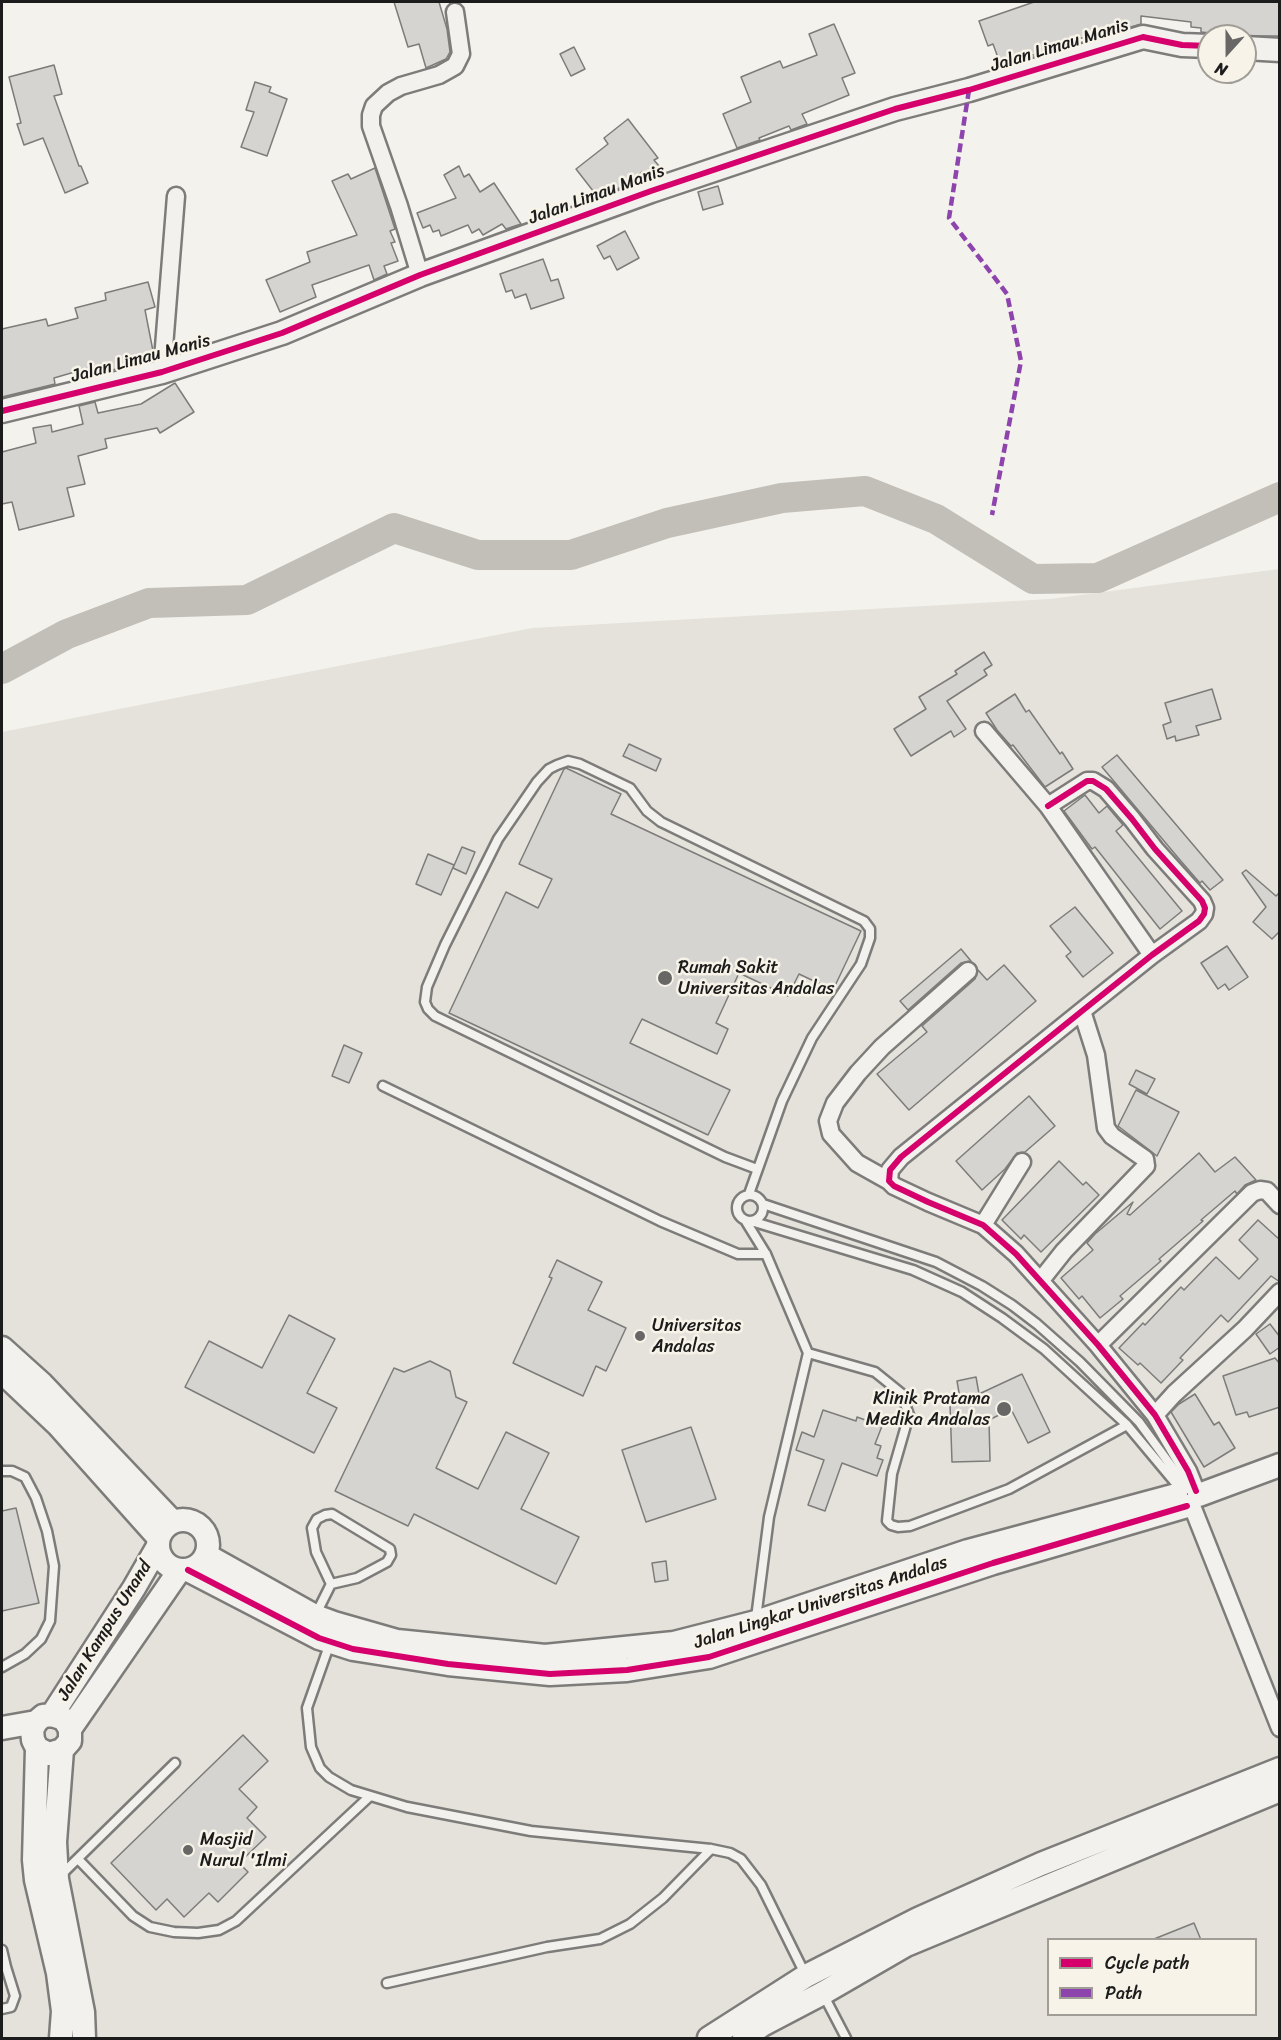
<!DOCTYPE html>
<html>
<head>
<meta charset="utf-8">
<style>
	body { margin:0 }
	#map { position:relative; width:1281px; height:2040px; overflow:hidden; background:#f4f2ec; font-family:Sriracha,sans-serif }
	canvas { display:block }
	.frame { position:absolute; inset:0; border:3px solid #1c1c1c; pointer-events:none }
	.legend { position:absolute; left:1047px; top:1938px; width:210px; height:78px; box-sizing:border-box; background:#f7f3e8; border:2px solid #9f9d96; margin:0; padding:8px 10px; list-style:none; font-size:18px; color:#1c1c1c }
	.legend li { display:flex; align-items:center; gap:12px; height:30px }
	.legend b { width:30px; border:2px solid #9f9d96 }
	.north { position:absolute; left:1197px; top:24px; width:60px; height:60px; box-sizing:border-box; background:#f7f3e8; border:2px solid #9f9d96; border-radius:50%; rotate:201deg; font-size:16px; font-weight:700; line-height:24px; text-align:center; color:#1c1c1c }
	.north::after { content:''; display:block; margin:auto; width:21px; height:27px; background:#686765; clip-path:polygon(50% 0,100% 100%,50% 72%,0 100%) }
</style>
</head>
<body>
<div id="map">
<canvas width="1281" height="2040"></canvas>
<div class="frame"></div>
<ul class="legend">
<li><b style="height:8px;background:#d6006c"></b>Cycle path</li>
<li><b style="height:8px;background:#8e44ad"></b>Path</li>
</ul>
<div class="north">N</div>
</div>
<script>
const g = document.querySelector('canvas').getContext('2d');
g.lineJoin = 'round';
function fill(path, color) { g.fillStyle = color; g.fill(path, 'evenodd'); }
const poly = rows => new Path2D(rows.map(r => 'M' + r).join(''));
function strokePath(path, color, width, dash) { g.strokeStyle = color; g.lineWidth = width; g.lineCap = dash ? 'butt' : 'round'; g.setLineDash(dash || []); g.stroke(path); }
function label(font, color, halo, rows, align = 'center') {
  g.font = font + ' Sriracha,sans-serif'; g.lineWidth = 5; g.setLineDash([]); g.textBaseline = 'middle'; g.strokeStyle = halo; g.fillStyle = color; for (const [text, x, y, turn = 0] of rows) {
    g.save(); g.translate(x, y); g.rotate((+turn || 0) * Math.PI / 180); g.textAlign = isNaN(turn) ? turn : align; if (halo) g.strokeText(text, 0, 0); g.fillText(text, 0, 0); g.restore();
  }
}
fill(poly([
	[1279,569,1279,2038,2,2038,2,732,532,628,1050,599],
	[1048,1940,1256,1940,1256,2014,1048,2014]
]), '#e4e2da');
strokePath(poly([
	[2,669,67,634,149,603,247,600,394,528,478,555,571,555,667,523,782,498,865,491,936,519,1033,579,1098,578,1280,497]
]), '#c2bfb8', 30);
const building = poly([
	[394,2,439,2,447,29,450,52,446,59,426,68,419,44,408,47,394,2],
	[1034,2,1280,2,1280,36,1218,36,1210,33,1201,32,1201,28,1191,27,1191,22,1141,16,1141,24,1095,38,1067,38,1067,46,1039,55,1027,55,1028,58,1001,66,993,44,988,46,979,21,1034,2],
	[834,24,855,73,842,78,849,95,802,114,807,124,791,130,789,126,759,138,760,140,737,148,723,114,751,102,741,77,780,61,783,68,817,55,809,34,834,24],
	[574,47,585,69,571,76,560,54,574,47],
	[54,65,62,94,54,96,79,166,81,166,88,183,65,193,43,138,24,145,17,124,21,123,9,77,54,65],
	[255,82,271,87,269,92,287,99,267,156,241,147,254,112,246,110,255,82],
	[628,119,658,158,654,160,659,166,645,176,642,172,625,186,597,196,576,169,608,144,604,138,628,119],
	[459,166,464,177,469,174,480,192,494,183,521,224,506,229,502,224,483,235,479,229,472,233,468,225,441,236,439,230,433,232,430,225,423,228,417,213,456,198,444,175,459,166],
	[375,168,395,229,390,231,395,242,391,243,398,261,384,266,387,274,374,280,369,265,312,285,316,297,280,312,266,280,310,262,307,252,357,235,332,181,348,174,351,179,375,168],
	[718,186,723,204,703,210,698,192,718,186],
	[625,231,639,258,617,270,610,256,604,259,597,246,625,231],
	[543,259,551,281,558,279,564,298,531,309,526,294,515,298,512,290,506,292,500,274,543,259],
	[148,282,155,307,145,310,153,351,152,360,104,372,102,364,54,378,55,384,2,397,2,329,46,319,48,326,78,318,75,308,106,300,105,293,148,282],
	[175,383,194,412,160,433,157,428,105,439,107,448,78,456,85,484,67,488,74,516,19,530,12,502,2,504,2,452,36,443,33,428,51,425,52,432,83,424,79,406,95,402,98,413,141,404,175,383],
	[984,652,992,665,984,670,987,675,947,701,966,729,954,737,951,731,911,756,894,729,926,709,919,697,957,674,955,671,984,652],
	[1212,689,1221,719,1196,726,1199,735,1176,741,1175,736,1167,739,1163,725,1171,722,1165,703,1212,689],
	[1015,694,1026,712,1029,710,1060,754,1062,752,1073,769,1045,787,1013,745,1011,746,997,730,986,713,1015,694],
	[629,744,661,759,656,771,623,756,629,744],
	[1117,755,1223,880,1210,890,1202,881,1200,883,1180,860,1102,767,1117,755],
	[566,768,621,794,611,814,861,931,833,990,799,974,788,996,739,973,716,1023,728,1029,717,1054,642,1019,630,1043,730,1090,708,1135,449,1013,506,892,538,908,552,879,519,864,564,769,566,768],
	[1085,795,1099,813,1107,806,1123,825,1116,831,1182,911,1160,929,1095,847,1092,849,1064,811,1085,795],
	[462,847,475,852,466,874,453,868,462,847],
	[428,854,454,865,441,895,416,884,428,854],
	[1246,870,1276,896,1280,892,1280,931,1272,939,1253,922,1266,907,1242,873,1246,870],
	[1075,907,1113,953,1083,977,1066,956,1071,952,1050,926,1075,907],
	[1227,946,1248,977,1229,990,1225,984,1218,989,1201,963,1227,946],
	[961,949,971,961,961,963,908,1010,900,1001,961,949],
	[1004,965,1036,1001,909,1110,877,1074,927,1032,922,1026,975,979,978,970,987,980,1004,965],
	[344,1045,362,1053,349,1083,332,1076,344,1045],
	[1136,1070,1155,1079,1147,1094,1129,1084,1136,1070],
	[1136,1090,1179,1112,1157,1156,1118,1126,1136,1090],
	[1029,1096,1055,1126,1025,1152,1017,1153,1005,1169,982,1190,956,1161,1029,1096],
	[1199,1153,1215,1172,1235,1157,1256,1180,1245,1185,1237,1194,1235,1191,1201,1220,1203,1221,1159,1259,1161,1261,1120,1296,1123,1299,1100,1318,1082,1296,1079,1299,1061,1278,1093,1250,1087,1243,1095,1234,1133,1202,1127,1214,1130,1215,1199,1153],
	[1059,1161,1083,1185,1086,1182,1099,1195,1041,1252,1024,1235,1021,1239,1002,1220,1059,1161],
	[1258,1220,1280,1240,1280,1282,1271,1276,1228,1322,1221,1315,1180,1358,1183,1360,1161,1383,1140,1363,1138,1365,1119,1348,1143,1323,1145,1325,1181,1287,1184,1290,1216,1257,1239,1279,1258,1259,1239,1240,1258,1220],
	[557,1260,602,1282,588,1310,626,1328,606,1371,596,1366,583,1396,513,1363,552,1278,549,1277,557,1260],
	[289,1315,335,1339,307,1393,337,1408,314,1453,185,1387,209,1341,262,1368,289,1315],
	[1270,1324,1280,1337,1280,1347,1270,1354,1256,1334,1270,1324],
	[1275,1358,1280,1364,1280,1407,1249,1417,1247,1412,1236,1415,1223,1376,1275,1358],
	[430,1361,450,1371,456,1397,467,1402,436,1468,478,1489,506,1432,549,1453,521,1509,579,1537,556,1584,414,1514,408,1526,335,1491,394,1368,404,1372,430,1361],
	[1022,1374,1050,1432,1028,1443,1011,1409,989,1420,990,1461,952,1462,950,1404,961,1404,957,1381,976,1377,979,1394,1022,1374],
	[1195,1394,1214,1425,1219,1422,1235,1448,1204,1467,1171,1412,1179,1404,1195,1394],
	[823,1410,856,1421,857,1417,882,1426,875,1444,881,1446,877,1458,883,1460,877,1476,842,1463,825,1511,808,1505,824,1460,796,1450,802,1432,814,1437,823,1410],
	[691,1427,716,1499,646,1522,622,1450,691,1427],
	[16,1508,39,1603,2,1611,2,1511,16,1508],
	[666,1561,668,1580,655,1582,652,1563,666,1561],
	[243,1735,268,1761,239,1789,257,1807,247,1818,266,1837,239,1863,248,1872,218,1902,209,1893,184,1917,167,1899,156,1910,111,1863,243,1735],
	[1194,1923,1201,1940,1154,1940,1154,1939,1194,1923]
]);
fill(building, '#d5d4d0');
strokePath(building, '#7d7c7a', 1.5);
const lane = poly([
	[383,1086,660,1221,738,1254,766,1254],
	[749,1194,782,1101,812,1038,861,964,870,938,870,929,864,921,661,822,647,811,630,788,580,764,568,761,557,765,549,769,537,782,498,839,445,945,427,987,425,1002,428,1009,435,1016,725,1157,757,1169],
	'737 1208a13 13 0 1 1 26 0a13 13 0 1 1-26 0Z',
	[763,1204,936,1262,982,1286,1012,1305,1037,1324,1080,1362,1139,1422,1188,1489],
	[745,1220,766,1254,808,1353,769,1517,756,1618],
	[751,1221,913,1270,962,1292,1002,1318,1044,1349,1127,1425,1183,1492],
	[808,1353,875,1372,901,1393,909,1415,892,1474,887,1521,891,1525,898,1527,910,1526,1009,1489,1127,1425],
	[2,1471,12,1471,25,1477,36,1498,47,1531,54,1566,50,1621,41,1639,25,1654,2,1667],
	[315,1616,331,1584,357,1578,387,1562,391,1555,390,1549,332,1514,325,1515,317,1519,312,1528,316,1552,331,1584],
	[330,1643,307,1708,311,1747,320,1768,329,1777,351,1790,407,1807,531,1831,711,1849,730,1853,741,1859,761,1885,806,1976],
	[78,1859,133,1916,150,1927,174,1932,198,1933,219,1930,236,1921,370,1796],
	[61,1875,175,1763],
	[2,1950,6,1967,2,1967],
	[387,1983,547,1947,600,1939,630,1924,663,1898,711,1849],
	[823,1994,846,2038],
	[2,2009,11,2007,15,1996,6,1967]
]);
const street = poly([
	[420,275,399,206,371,126,371,115,374,106,388,93,401,86,439,75,455,66,461,54,455,12],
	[162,372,176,196],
	[984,731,1048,806,1152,955],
	[1048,806,1087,781,1093,781,1106,789,1132,819,1155,849,1202,901,1205,908,1204,914,1199,921,1152,955,1082,1011,901,1157,890,1170,889,1181,894,1186,928,1202,983,1225,1016,1254,1098,1345,1155,1415,1188,1471,1196,1491],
	[889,1181,857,1163,831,1134,828,1121,835,1103,858,1073,882,1047,968,971],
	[983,1225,1022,1162],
	[1041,1280,1064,1251,1146,1166,1145,1159,1112,1136,1106,1128,1096,1055,1082,1011],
	[1098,1345,1252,1193,1260,1190,1267,1191,1280,1205],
	[1155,1415,1174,1394,1245,1329,1280,1292],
	[1192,1506,1280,1728]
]);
const secondary = poly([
	[1245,48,1280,50],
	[2,411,162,372,282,333,420,275,651,191,895,109,969,90,1143,37,1182,45,1209,46],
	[2,1348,42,1384,173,1522],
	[2,1372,58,1425,158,1537],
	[1199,1495,1280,1465],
	'158 1545a25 25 0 1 1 50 0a25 25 0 1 1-50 0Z',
	[206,1555,315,1616,334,1623,397,1641,545,1656,674,1643,756,1622,968,1551,1176,1495],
	[188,1570,319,1638,353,1649,448,1664,550,1674,627,1670,709,1657,993,1563,1187,1506],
	[52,1715,134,1588,157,1548],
	[2,1728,36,1722],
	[70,1729,179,1571],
	[37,1748,34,1860,36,1880,58,1973,63,2011,61,2038],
	[62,1750,49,1754,37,1748,33,1740,32,1730,36,1722,43,1716,52,1715,64,1719,70,1729,70,1741,62,1750,55,1842,57,1879,83,2012,84,2038],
	[709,2038,806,1976,918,1919,1041,1864,1280,1769],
	[744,2038,762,2025,823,1993,906,1945,1280,1790]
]);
strokePath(lane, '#7d7c7a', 13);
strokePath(street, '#7d7c7a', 21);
strokePath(secondary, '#7d7c7a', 27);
strokePath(lane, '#f2f1ed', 8);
strokePath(street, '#f2f1ed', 16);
strokePath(secondary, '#f2f1ed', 22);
strokePath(poly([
	[969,90,949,218,1007,294,1021,361,992,515]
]), '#8e44ad', 4.5, [9, 4.5]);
strokePath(poly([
	[2,411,162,372,282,333,420,275,651,191,895,109,969,90,1143,37,1182,45,1209,46],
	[1048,806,1087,781,1093,781,1106,789,1132,819,1155,849,1202,901,1205,908,1204,914,1199,921,1152,955,1082,1011,901,1157,890,1170,889,1181,894,1186,928,1202,983,1225,1016,1254,1098,1345,1155,1415,1188,1471,1196,1491],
	[188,1570,319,1638,353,1649,448,1664,550,1674,627,1670,709,1657,993,1563,1187,1506]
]), '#d6006c', 6);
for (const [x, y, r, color] of [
	[665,978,8,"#686765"],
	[640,1336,6,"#686765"],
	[1004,1409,8,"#686765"],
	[188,1850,6,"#686765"]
]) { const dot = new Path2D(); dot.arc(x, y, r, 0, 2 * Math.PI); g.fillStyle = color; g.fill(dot); strokePath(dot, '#f7f3e8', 2); }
label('18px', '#1c1c1c', '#f7f3e8', [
	["Jalan Limau Manis",1060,46,-17],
	["Jalan Limau Manis",597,195,-20],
	["Jalan Limau Manis",141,359,-15],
	["Jalan Lingkar Universitas Andalas",821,1603,-18],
	["Jalan Kampus Unand",105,1631,-58]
]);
label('18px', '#1c1c1c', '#f7f3e8', [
	["Rumah Sakit",678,968],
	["Universitas Andalas",678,989],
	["Universitas",652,1326],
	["Andalas",652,1347],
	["Klinik Pratama",990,1399,"right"],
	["Medika Andalas",990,1420,"right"],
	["Masjid",200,1840],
	["Nurul 'Ilmi",200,1861]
], 'left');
</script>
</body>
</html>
